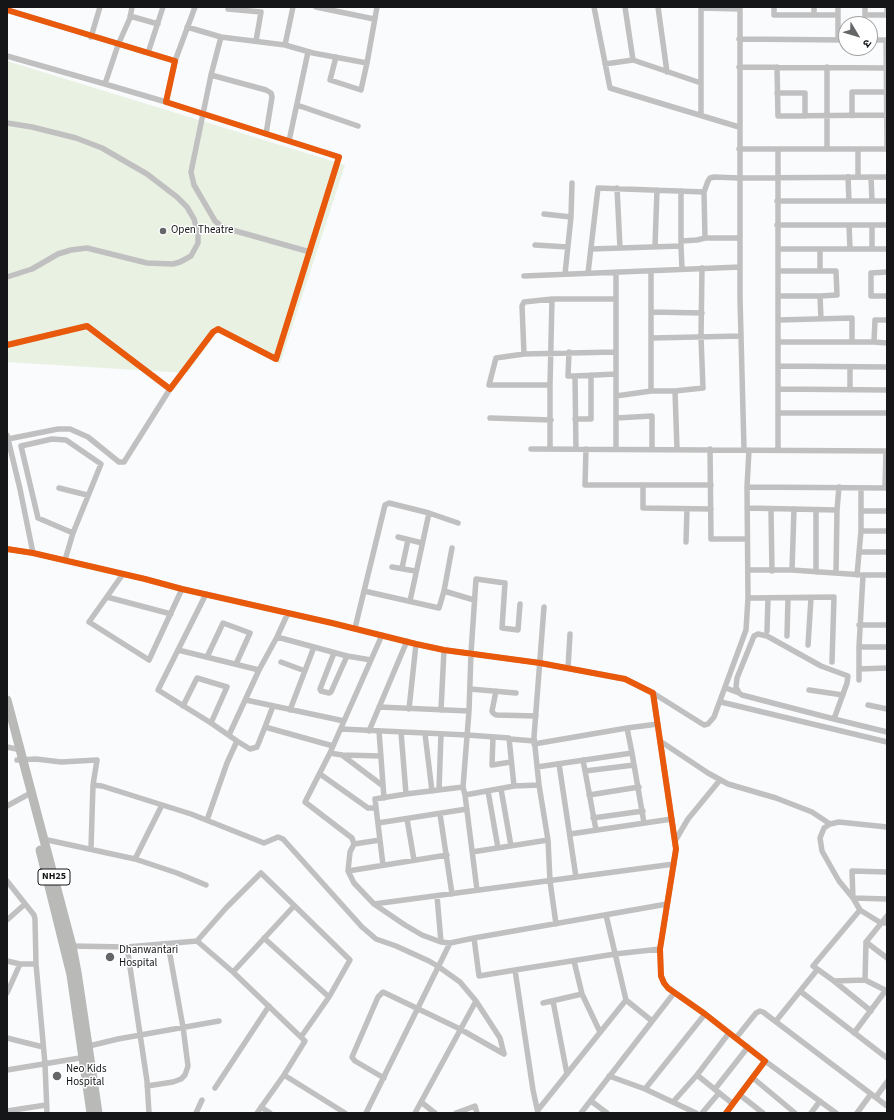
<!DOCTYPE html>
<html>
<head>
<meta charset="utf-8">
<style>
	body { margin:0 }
	#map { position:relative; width:894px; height:1120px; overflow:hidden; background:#f9fbfd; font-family:"Source Sans 3","Noto Sans Devanagari",sans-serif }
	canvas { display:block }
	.frame { position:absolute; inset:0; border:8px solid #141618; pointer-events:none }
	.north { position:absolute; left:838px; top:16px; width:40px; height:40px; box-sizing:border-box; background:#fff; border:1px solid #a1a2a3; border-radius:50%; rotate:128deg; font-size:11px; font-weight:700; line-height:16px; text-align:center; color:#141618 }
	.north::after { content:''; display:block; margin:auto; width:14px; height:18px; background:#646668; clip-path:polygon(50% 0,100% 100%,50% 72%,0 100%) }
</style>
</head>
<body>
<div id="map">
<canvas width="894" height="1120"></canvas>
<div class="frame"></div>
<div class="north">उ</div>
</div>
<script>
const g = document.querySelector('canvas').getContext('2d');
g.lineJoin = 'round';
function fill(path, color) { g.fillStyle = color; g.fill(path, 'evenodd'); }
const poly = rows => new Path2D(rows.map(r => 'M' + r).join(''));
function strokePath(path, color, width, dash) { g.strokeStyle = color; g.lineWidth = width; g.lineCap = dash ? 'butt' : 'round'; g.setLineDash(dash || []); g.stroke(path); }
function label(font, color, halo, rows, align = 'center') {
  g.font = font + ' "Source Sans 3",sans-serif'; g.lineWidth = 3; g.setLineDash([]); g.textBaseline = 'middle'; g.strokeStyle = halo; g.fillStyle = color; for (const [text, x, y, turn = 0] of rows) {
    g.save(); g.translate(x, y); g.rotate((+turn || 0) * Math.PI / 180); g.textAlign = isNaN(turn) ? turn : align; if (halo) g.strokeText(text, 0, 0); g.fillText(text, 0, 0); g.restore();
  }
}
fill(poly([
	[7,61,345,165,280,364,218,331,187,373,7,362]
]), '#e9f1e2');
strokePath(poly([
	[132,7,130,18,118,45,105,84,166,102],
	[293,7,285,45,313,53,367,63,377,7],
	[316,7,374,19],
	[594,7,610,88,739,127],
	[625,7,633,60],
	[658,7,667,72],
	[740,7,740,298,744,449],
	[774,7,774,15,814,15],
	[814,7,814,15,838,15],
	[838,7,838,40],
	[865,7,865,15,887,15],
	[228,9,261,12,256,41],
	[7,10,175,61,166,102,339,157,276,359,218,329,213,332,170,389,87,326,7,345],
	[887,15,887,7],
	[130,16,158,24],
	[187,27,221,37,285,45],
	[91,37,100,7],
	[221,37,211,75,191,172,194,185,215,221,220,225,225,228,310,252],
	[739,39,846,40],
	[870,40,887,40],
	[886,40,887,149],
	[148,53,163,7],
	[7,56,105,84],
	[336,57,330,80,361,90,367,63],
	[175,61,195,7],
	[605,64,633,60,701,83],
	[739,67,887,68],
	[777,67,778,116,887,115],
	[211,75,266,90,271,93,272,97,266,134],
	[777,93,805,93,805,116],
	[297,105,358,126],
	[701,115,701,8,740,9],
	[852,116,852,92,887,92],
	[7,123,32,127,76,138,102,148,147,174,177,197,187,207,194,219,198,234,198,243,191,256,180,262,173,264,147,263,87,248,71,250,58,254,32,269,7,277],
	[289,141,308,52],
	[739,149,887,149],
	[778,149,778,450],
	[827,149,827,67],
	[858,149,858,177],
	[848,177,849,201],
	[871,177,872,201],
	[617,188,620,248],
	[681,191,681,241,697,240,705,238,740,238],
	[704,192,708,181,710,178,714,177,739,178,887,177],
	[777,201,887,201],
	[544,214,571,217],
	[777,225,887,225],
	[849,225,850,249],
	[535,245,568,247],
	[655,246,657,190],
	[681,246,682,269],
	[591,249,681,246,681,241],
	[778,249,887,249],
	[872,249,872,225],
	[778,271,836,271,837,295,820,296],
	[820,271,820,249],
	[616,272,616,449],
	[887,272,871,273,871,296,887,296],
	[588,273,598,188,704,192,705,238],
	[565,274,571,217,572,183],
	[524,276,740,267],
	[779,296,820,296,821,319],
	[652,312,702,313],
	[778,320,852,318,852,342],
	[887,320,875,320,874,342,887,343],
	[652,338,741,336],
	[778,342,874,342],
	[569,352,568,376,575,376],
	[524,354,522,306,524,302,552,299,616,299],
	[778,366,887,367],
	[550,385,552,299],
	[778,389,887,390],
	[850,390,850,367],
	[651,391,651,271],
	[675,391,677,449],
	[616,396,651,391,675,391,703,388,701,337,702,268],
	[778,413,887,413],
	[490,418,551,420],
	[616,418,652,416,652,449],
	[575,419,591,419,591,375],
	[7,435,20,489,33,553],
	[8,439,58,429,70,429,88,437,119,462,124,462,170,389],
	[531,449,887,451],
	[550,449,550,385,489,385,496,358,524,354,616,352],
	[576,449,575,376,616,374],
	[586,449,585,485,711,485],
	[710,449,711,539,747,539],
	[643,485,643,508,711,509],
	[747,487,887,488],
	[59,488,87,495],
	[885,488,886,451],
	[747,508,837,510,839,487],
	[771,510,772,571],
	[816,511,816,572],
	[861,511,887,511],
	[429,513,458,523],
	[861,531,887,531],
	[398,537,422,543],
	[686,542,687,509],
	[7,549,33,553,145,579,182,589,332,623,416,644,444,650,540,663,625,679,653,693,676,849,660,949,661,976,664,983,668,988,705,1014,765,1061,726,1113],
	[859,552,887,552],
	[65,560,73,533,101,464,66,440,52,439,21,446,38,518,73,533],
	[392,567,415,571],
	[402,568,408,540],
	[748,570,792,570,863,575,887,575],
	[792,570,794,509],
	[836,573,837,510],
	[123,574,89,622,149,660,182,589],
	[857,575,861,531,861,488],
	[364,591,439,608,444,591,452,548],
	[444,591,474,600],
	[206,594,158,690,211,723,237,741,227,763,207,820],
	[107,597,171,614],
	[748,598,834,597,832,662],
	[859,625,887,625],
	[355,628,385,505,389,503,429,513,410,601],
	[767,631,768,598],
	[787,636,788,598],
	[277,637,347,656,371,660,382,635],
	[808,645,811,598],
	[859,647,887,647],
	[178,650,259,670,277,637,288,613],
	[334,653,320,689,321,691,329,693,331,692,347,656],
	[207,657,223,623,250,633,236,664],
	[281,662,305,671],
	[568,668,570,634],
	[859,669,887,668],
	[859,680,859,647,863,575],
	[726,688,739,693],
	[470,689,516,693],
	[809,690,843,695],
	[496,691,492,711,493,713,496,715,536,716],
	[653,693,704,725,708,724,714,717,746,630,748,598,747,487,749,450],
	[246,700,344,721,371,660],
	[721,702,887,742],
	[868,705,887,709],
	[183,706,197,678,227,687,211,723],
	[273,706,265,727,333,746],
	[379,707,469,711],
	[409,709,416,644],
	[290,710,314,647],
	[441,710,444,650],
	[834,719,847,683,848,676,821,666,767,636,758,634,754,636,737,678,736,687,739,693,742,695,834,719,887,732],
	[344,721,330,753,305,802,352,838,354,844,350,852,348,871,354,883,374,904,674,864],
	[627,728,632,753],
	[341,729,467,735,509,738,514,786],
	[369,731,407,641],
	[379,731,384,798],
	[401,732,406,794],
	[425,734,432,791],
	[229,735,259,670],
	[493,737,492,765,511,762],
	[510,739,534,741],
	[237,741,250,749,257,747,265,727],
	[660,741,708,773,728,784,776,798,812,812,830,824],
	[534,744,627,728,658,724],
	[7,747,21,750],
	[330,753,342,755,381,756],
	[342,755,383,786],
	[17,760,36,759,61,762,97,760,93,785,102,786,191,814,264,843,278,837,283,839,362,927,376,939,396,946,429,961,439,967,460,982,476,1001,415,1113],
	[583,760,596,830],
	[559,764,576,877],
	[537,767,632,753,644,823],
	[585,771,634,765],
	[320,774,368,808,376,808],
	[539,785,534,737,544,607],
	[463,787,465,795,477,890],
	[501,789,511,846],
	[439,790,441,734],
	[488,791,498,848],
	[465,795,514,786,539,785,548,840,550,881,556,924],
	[589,795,639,787],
	[7,806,27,795],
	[440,814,452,894],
	[593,818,643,811],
	[407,819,414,860],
	[378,823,467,809],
	[570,834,672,819],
	[43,839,135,859,177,873,206,885],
	[675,841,688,819,720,780],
	[354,844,380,840],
	[91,848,93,785],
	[472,852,548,840],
	[135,859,162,805],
	[383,865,375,799,406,794,463,787,469,711,471,653,476,579,505,583,502,628,518,630,520,604],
	[348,871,447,855],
	[887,872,852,871,853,898,887,899],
	[7,881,34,915,35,919,36,964],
	[437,896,441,942,450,943],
	[374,904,405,925,422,935,441,942],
	[860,910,881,923,887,923],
	[606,915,626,1000],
	[7,920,25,904],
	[264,938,329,997,301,1037],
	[474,938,667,904],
	[197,941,226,908,261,873,350,960,329,997],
	[866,942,887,958],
	[70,946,127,947,147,1081,149,1113],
	[127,947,197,941,233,972,294,906],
	[7,961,20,964,36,964,45,1064,47,1113],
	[574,961,582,994,600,1032],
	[515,970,615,954,660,949],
	[233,972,305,1041,284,1075,345,1113],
	[865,980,887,991],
	[834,981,865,980,866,942,887,916],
	[800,991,887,1058],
	[7,993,20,964],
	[476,1001,500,1038,504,1054],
	[553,1001,567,1074],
	[543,1003,582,994],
	[871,1011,834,981,813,966,860,910,853,898,839,881,831,867,822,851,820,838,824,828,830,824,839,822,887,827],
	[776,1021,817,970],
	[854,1033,886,990],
	[7,1038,43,1047],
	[736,1038,756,1013,760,1011,763,1012,887,1106],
	[89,1046,118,1039,219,1021],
	[765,1061,836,1113],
	[7,1070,86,1057],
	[697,1075,733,1104],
	[609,1076,645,1089,696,1113],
	[384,1078,355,1061,352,1057,378,997,383,992,460,1029,504,1054],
	[753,1078,795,1113],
	[147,1086,173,1082,181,1079,185,1075,188,1066,183,1027,168,944],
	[215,1088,269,1006],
	[645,1089,705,1014],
	[715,1089,748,1047],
	[740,1095,763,1113],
	[876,1097,887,1082],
	[591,1101,607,1113],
	[421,1102,435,1113],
	[673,1102,697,1075,729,1033],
	[261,1107,270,1113],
	[538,1110,626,1000,652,1021],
	[7,1111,46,1105],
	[196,1113,202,1100],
	[257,1113,284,1075],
	[366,1113,450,943,474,938,479,976,515,970,533,1090,538,1113],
	[456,1113,475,1106,477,1113],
	[581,1113,674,993],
	[702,1113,719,1093],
	[811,1113,820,1101],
	[857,1113,871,1094]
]), '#c1c0c1', 5.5);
strokePath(poly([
	[7,700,72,946,77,972,98,1113],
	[40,850,71,975,91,1113]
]), '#b9b9b8', 9);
strokePath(poly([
	[7,10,175,61,166,102,339,157,276,359,218,329,213,332,170,389,87,326,7,345],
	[7,549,33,553,145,579,182,589,332,623,416,644,444,650,540,663,625,679,653,693,676,849,660,949,661,976,664,983,668,988,705,1014,765,1061,726,1113]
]), '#e8590c', 6);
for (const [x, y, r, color] of [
	[163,231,4,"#646668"],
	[110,957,5,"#646668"],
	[57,1076,5,"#646668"]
]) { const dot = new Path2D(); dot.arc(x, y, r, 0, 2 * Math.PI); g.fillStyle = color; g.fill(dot); strokePath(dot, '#fff', 1.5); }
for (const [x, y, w] of [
	[54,877,32]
]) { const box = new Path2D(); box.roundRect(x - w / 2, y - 8, w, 16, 3); g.fillStyle = '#fff'; g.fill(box); strokePath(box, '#141618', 1); }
label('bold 10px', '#141618', null, [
	["NH25",54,877]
]);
label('11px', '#141618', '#fff', [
	["Open Theatre",171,231],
	["Dhanwantari",119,951],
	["Hospital",119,964],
	["Neo Kids",66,1070],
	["Hospital",66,1083]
], 'left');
</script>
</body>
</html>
